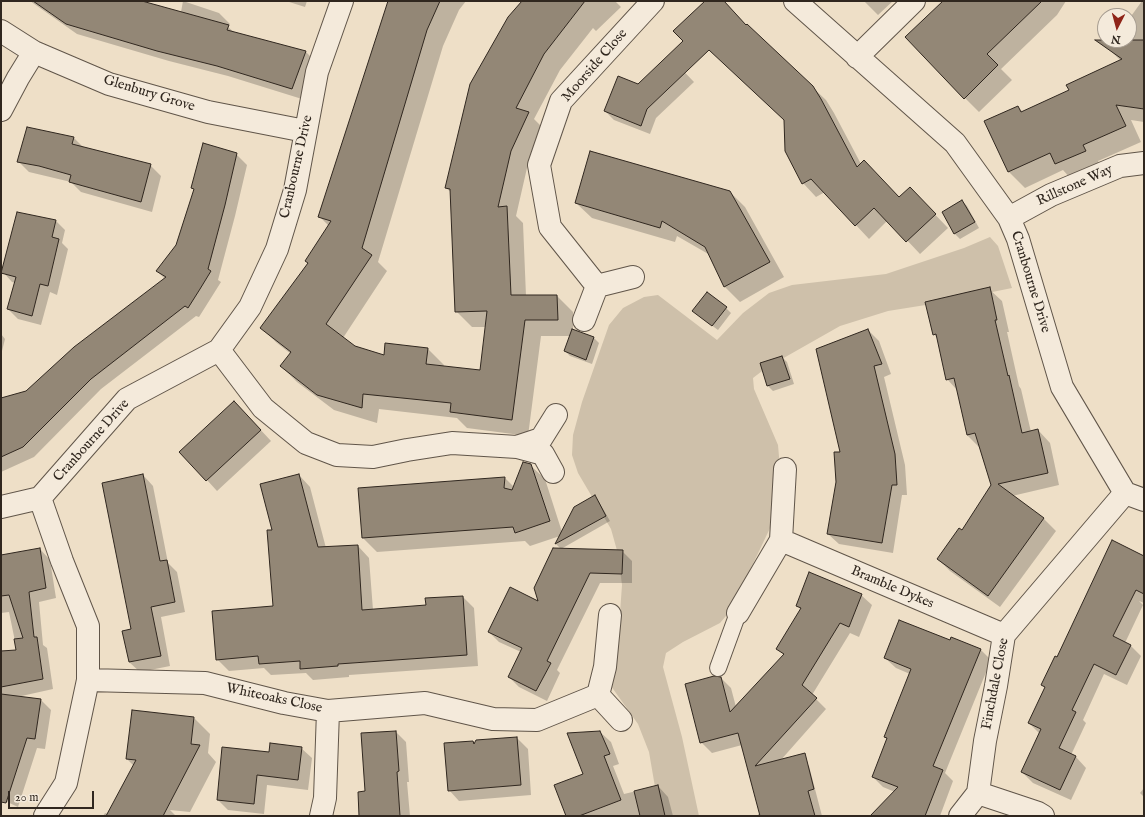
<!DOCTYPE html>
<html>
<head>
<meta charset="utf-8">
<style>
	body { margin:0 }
	#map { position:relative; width:1145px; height:817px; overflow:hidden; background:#eedfc7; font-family:"IM FELL English",serif }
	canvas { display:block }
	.frame { position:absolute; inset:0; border:2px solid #30271f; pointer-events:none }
	.north { position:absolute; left:1097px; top:8px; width:40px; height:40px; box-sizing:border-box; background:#f4eadb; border:1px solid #a69c90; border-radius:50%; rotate:186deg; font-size:11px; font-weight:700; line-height:16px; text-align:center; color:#30271f }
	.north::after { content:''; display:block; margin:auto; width:14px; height:18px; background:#8f2418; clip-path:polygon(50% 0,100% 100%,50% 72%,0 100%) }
	.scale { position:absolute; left:8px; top:791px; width:86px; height:18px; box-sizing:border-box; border:2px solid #30271f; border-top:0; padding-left:5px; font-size:12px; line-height:14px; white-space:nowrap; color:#30271f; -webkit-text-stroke:3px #f4eadb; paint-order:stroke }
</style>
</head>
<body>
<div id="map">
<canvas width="1145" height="817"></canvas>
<div class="frame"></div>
<div class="north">N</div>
<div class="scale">20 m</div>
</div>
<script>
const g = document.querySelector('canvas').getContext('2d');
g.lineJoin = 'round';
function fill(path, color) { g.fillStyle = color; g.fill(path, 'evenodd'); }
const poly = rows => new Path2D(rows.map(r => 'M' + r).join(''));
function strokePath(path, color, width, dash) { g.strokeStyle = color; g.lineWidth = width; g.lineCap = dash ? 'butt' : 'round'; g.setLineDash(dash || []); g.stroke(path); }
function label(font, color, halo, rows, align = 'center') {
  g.font = font + ' "IM FELL English",serif'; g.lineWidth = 3; g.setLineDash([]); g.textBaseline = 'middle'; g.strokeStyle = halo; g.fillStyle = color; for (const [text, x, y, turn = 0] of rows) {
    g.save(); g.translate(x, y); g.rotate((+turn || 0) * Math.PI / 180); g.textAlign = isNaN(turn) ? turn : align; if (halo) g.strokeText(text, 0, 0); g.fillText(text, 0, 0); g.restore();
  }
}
fill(poly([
	[990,237,998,246,1012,288,938,303,888,311,840,326,766,368,753,378,754,389,778,445,780,468,771,526,731,610,720,623,683,642,666,653,663,667,682,737,699,816,660,816,649,752,638,724,611,686,618,641,622,585,618,554,611,529,578,473,572,455,573,435,582,402,609,325,623,308,644,297,658,295,717,340,743,313,769,293,792,285,886,274,964,248]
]), '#cec0aa');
fill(poly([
	[30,1,138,1,181,12,183,1,219,13,230,24,228,27,235,33,306,52,316,62,302,99,228,76,169,61,77,34],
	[286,1,307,1,305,7],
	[389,1,466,1,459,10,443,46,378,262,387,271,343,338,355,347,385,357,428,349,444,365,443,367,481,371,486,327,472,327,456,311,452,193,446,188,523,1,615,1,621,7,596,31,593,28,560,70,534,119,544,129,527,168,516,216,523,223,526,296,557,296,573,312,573,331,594,338,599,343,592,364,570,356,565,351,570,336,541,336,528,436,467,428,457,418,379,409,377,423,334,410,297,382,281,366,291,354,277,343,261,328,309,264,329,226,320,217],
	[707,1,723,1,747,26,826,100,834,113,861,164,899,198,923,202,948,228,920,254,888,220,869,239,825,192,816,197,803,183,785,121,734,73],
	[864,1,893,1,878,15],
	[974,1,1066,1,1057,15,1001,69,1012,80,979,112,965,98],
	[1142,1,1144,1,1144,122,1131,120,1141,142,1098,161,1101,167,1072,180,1063,170,1025,188,1009,172,986,121,1018,107,1023,112,1070,91,1121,61,1109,49,1115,40,1129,40,1129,19],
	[669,56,694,82,656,118,650,134,614,120,605,111,638,86],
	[28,128,74,138,84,148,150,165,161,176,152,212,81,192,71,182,29,172,18,161],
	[236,154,247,165,235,216,218,280,221,282,199,317,196,316,101,389,34,457,1,472,1,399,60,382,165,279,157,271,177,245,195,190,193,188],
	[730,192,745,207,784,277,740,302,725,287,710,255,677,236,675,242,592,218,576,203],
	[962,201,967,206,979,228,960,239,955,234,943,212],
	[56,221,65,230,62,243,68,249,57,295,50,292,41,325,18,319,8,309,15,283,12,282,3,272],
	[989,289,1002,301,1009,332,1007,332,1019,386,1021,389,1031,432,1038,430,1050,443,1059,485,1012,496,1044,519,1056,531,1000,607,950,571,938,559,962,532,992,486,980,448,967,435,957,390,947,379,937,338,934,334],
	[726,308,731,313,718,330,699,316],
	[868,330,879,341,891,374,884,377,905,465,907,495,902,495,893,553,839,544,828,534,841,453],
	[1,334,5,339,1,355],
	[782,357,787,362,794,384,773,391,768,386,761,364],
	[244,412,271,441,217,491,207,480],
	[530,465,545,479,562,532,594,497,599,502,610,521,561,549,556,544,560,536,530,546,525,541,377,552,363,538,505,478,514,487],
	[143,475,153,486,168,563,177,572,185,612,161,617,170,666,140,672,129,662],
	[299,475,310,487,326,548,358,546,369,558,373,610,427,606,463,597,474,608,478,666,349,675,349,677,313,680,306,673,271,675,264,668,229,671,217,659,274,607,273,531],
	[40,549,50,560,56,598,39,602,43,645,47,648,53,689,17,697,41,700,51,710,45,749,37,748,18,807,1,799,1,652,17,651,9,612,1,613,1,556],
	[622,551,632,561,632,583,600,583,557,670,560,673,547,701,519,687,509,677,521,652,499,642,489,632,540,603],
	[1144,557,1144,603,1139,601,1143,605,1125,643,1130,645,1141,656,1127,685,1104,674,1083,720,1086,723,1071,755,1076,757,1086,768,1071,800,1033,783,1022,772,1039,733,1029,723,1046,688,1042,685,1057,659],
	[861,595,872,605,859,637,850,633,812,695,826,709,780,761,798,756,809,766,822,816,758,816,758,814,760,814,742,745,712,753,701,742,721,678,731,688,736,707,784,655,777,649,801,610,797,605],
	[951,641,980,649,991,660,945,773,953,781,940,816,871,816,895,792,883,787,873,777,887,739,885,736,910,674,896,668,885,658],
	[194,718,210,734,208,753,216,762,190,812,170,810,176,816,103,816,105,813,108,814,134,766,127,759],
	[396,732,406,742,409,782,407,782,410,816,360,816,367,792],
	[600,732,611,742,619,764,613,766,624,794,658,786,668,797,673,816,567,816],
	[517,738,528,749,531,795,459,801,449,790,473,742,475,744],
	[301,748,312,758,308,790,267,785,264,814,228,810,218,800,270,753],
	[1144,788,1144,797,1140,793]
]), '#0003');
const building = poly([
	[33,1,142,1,229,25,227,30,306,51,292,89,217,66,157,51,66,24,33,1],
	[388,1,440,1,427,30,362,248,372,255,326,324,355,346,384,355,385,343,428,348,426,364,480,370,487,311,455,312,450,189,445,188,470,84,508,17,522,1,585,1,544,54,516,108,529,112,511,151,498,207,507,206,511,295,557,295,558,320,525,320,512,420,450,412,451,403,363,394,362,408,317,395,280,366,291,352,260,328,308,263,305,261,331,221,318,217,388,1],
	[705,1,724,1,746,25,747,24,813,86,821,99,857,167,864,160,899,197,910,187,936,214,906,242,874,208,855,226,811,179,802,184,785,151,784,120,709,50,647,109,641,126,604,111,618,76,638,84,683,41,673,31,705,1],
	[943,1,1042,1,987,54,998,65,964,99,905,37,943,1],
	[1095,40,1144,40,1144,109,1116,105,1126,126,1083,145,1086,151,1055,164,1050,153,1008,172,984,121,1018,106,1021,112,1069,90,1066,85,1122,59,1095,40],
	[27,127,74,137,72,144,151,164,141,202,69,182,71,175,39,166,17,162,27,127],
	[203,143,237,153,225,205,208,269,211,271,200,289,188,308,185,306,91,379,23,447,1,457,1,398,26,391,74,347,166,277,156,271,176,245,194,189,191,188,203,143],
	[590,151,730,191,770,262,724,287,705,247,662,221,660,228,575,203,590,151],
	[962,200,975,222,954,234,942,212,962,200],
	[17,212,56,220,52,237,59,239,48,286,40,284,32,316,7,309,16,277,1,273,17,212],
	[990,287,997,320,995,320,1008,376,1009,375,1022,433,1038,429,1048,473,998,484,1044,518,988,596,937,559,959,528,962,530,991,485,975,433,967,435,954,378,946,380,936,334,933,335,925,302,990,287],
	[707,292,727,307,712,326,692,311,707,292],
	[572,329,594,337,586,360,564,351,572,329],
	[868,329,882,364,874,366,895,454,897,485,892,485,882,543,827,534,836,482,834,452,840,452,816,349,868,329],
	[782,356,790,379,767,386,760,363,782,356],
	[234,401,261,430,206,481,179,452,234,401],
	[523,462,531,464,550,521,515,533,513,527,362,538,358,488,505,477,504,488,512,490,523,462],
	[143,474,160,561,167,560,175,602,151,607,161,656,129,662,122,631,131,629,102,483,143,474],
	[299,474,318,547,358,545,362,610,426,605,425,598,463,596,467,655,338,664,338,666,300,669,300,661,259,664,258,656,216,660,212,611,273,606,267,530,272,530,260,484,299,474],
	[595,495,606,516,555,544,574,507,595,495],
	[1112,540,1144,556,1144,594,1136,590,1113,636,1131,645,1116,675,1094,664,1072,710,1076,712,1059,748,1076,756,1060,790,1021,772,1041,729,1028,723,1045,687,1041,685,1055,656,1057,657,1112,540],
	[40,548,46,588,29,592,34,637,37,637,43,679,1,687,1,651,16,650,14,639,23,638,9,595,1,596,1,555,40,548],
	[553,548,623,550,622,574,590,573,547,661,551,663,536,691,508,677,522,648,488,632,510,587,538,601,534,588,553,548],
	[809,572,862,594,849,627,840,623,802,685,817,698,755,766,805,753,814,789,808,791,815,816,760,816,738,733,700,743,685,684,714,676,721,677,730,712,784,654,776,649,801,608,796,606,809,572],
	[899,620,950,640,951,637,981,649,933,766,943,770,925,816,870,816,898,787,872,777,887,738,884,737,911,669,884,658,899,620],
	[1,694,41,699,35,739,27,738,6,803,1,802,1,694],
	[132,710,194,717,191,744,200,745,163,816,106,816,136,760,126,759,132,710],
	[396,731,399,771,397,772,400,816,359,816,358,792,365,791,361,733,396,731],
	[600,731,610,754,604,756,621,800,579,816,566,816,554,785,583,774,567,733,600,731],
	[517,737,521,785,448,791,444,743,473,741,474,744,476,740,517,737],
	[270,743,302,747,298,780,257,775,254,804,217,800,222,747,269,752,270,743],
	[658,785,665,816,640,816,634,791,658,785]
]);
fill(building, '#938776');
strokePath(building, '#30271f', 1);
const lane = poly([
	[718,668,738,613]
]);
const street = poly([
	[795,1,955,143,1009,218,1018,239,1062,387,1125,493,1144,500],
	[1,31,34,52,109,84,208,112,305,131],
	[857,57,914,1],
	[1,110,18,78,34,52],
	[1009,218,1051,195,1120,166,1144,163],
	[597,286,550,227,539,165,561,101,653,1],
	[584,320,597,286,633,277],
	[219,350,263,408,306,443,337,455,373,457,407,450,452,443,517,447],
	[785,469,781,540,1004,635],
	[553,472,543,454,517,447,541,439,556,415],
	[1,507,40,498],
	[738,613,781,540],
	[88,680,205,683,284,703,328,711,425,703,493,719,537,720,598,695,605,667,610,615],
	[598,695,621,720],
	[978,793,1038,813,1043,816],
	[45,816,66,783,88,680,88,626,62,561,40,498,127,399,219,350,250,307,277,249,295,190,317,72,342,1],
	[321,816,325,798,328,711],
	[960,816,978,793,985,741,996,686,1004,635,1125,493]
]);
strokePath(lane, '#605549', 18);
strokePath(street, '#605549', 24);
strokePath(lane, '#f4eadb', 16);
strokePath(street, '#f4eadb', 22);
label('14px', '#30271f', '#f4eadb', [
	["Moorside Close",595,66,-49],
	["Glenbury Grove",149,94,17],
	["Cranbourne Drive",297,167,-77],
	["Rillstone Way",1075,186,-24],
	["Cranbourne Drive",1030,282,73],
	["Cranbourne Drive",92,441,-48],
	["Bramble Dykes",892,588,23],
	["Finchdale Close",996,684,-79],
	["Whiteoaks Close",274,699,12]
]);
</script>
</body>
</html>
